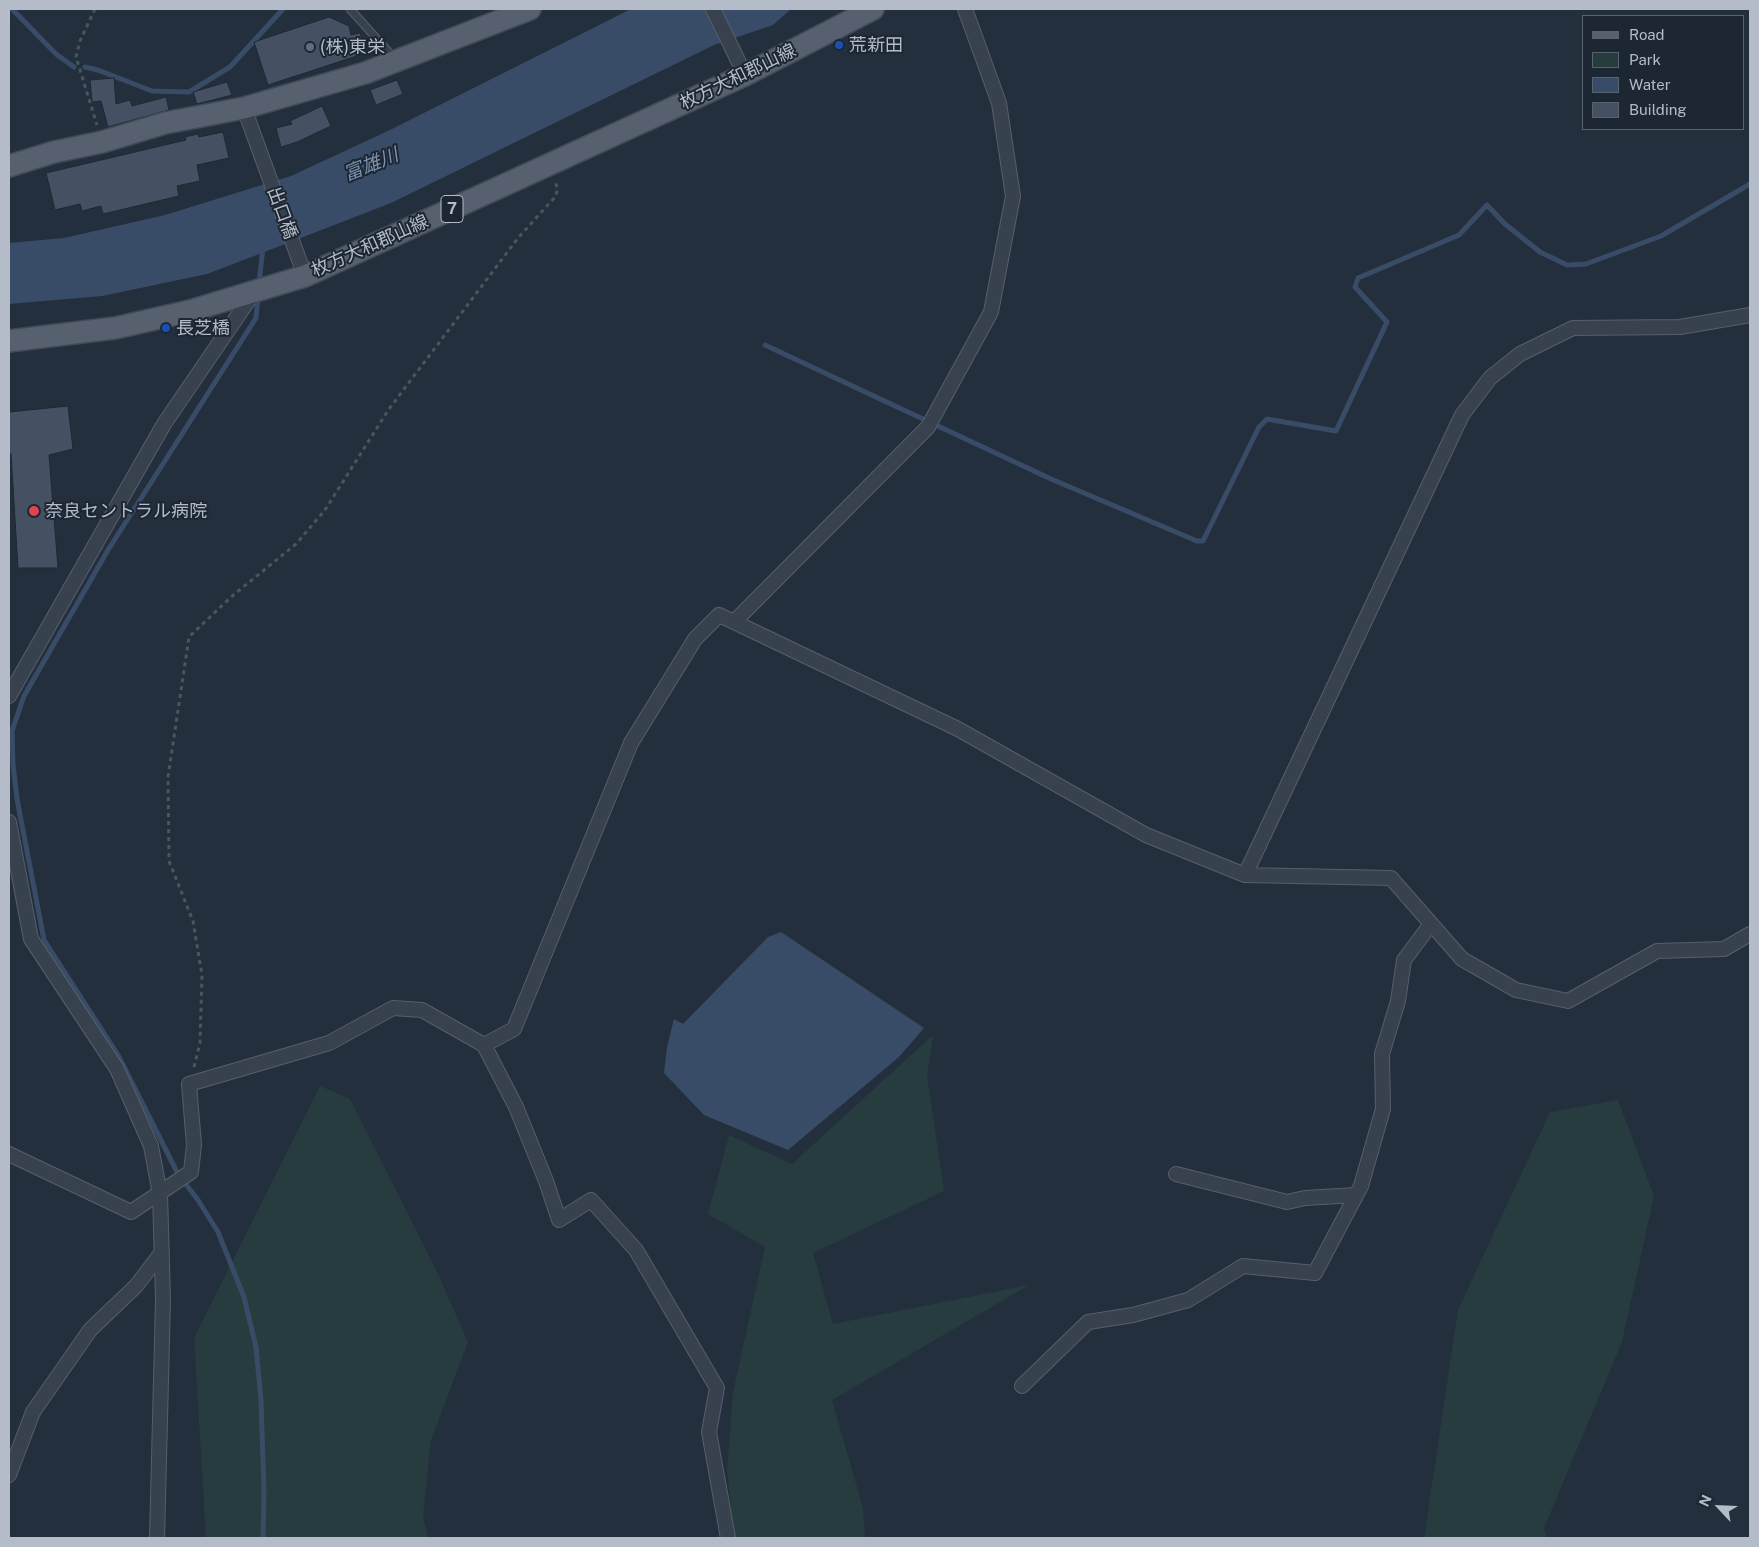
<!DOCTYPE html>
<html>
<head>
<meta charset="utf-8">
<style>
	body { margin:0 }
	#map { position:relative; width:1759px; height:1547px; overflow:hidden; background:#242f3e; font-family:"Public Sans",sans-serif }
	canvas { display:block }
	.frame { position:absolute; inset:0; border:10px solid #b4bcc9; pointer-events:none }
	.legend { position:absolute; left:1582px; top:15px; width:162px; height:115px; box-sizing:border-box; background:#1d2633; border:1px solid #59626f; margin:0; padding:6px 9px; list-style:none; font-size:15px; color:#b4bcc9 }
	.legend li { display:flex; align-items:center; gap:10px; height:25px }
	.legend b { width:25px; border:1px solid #59626f }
	.north { position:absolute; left:1694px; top:1482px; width:50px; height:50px; -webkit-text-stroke:4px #1d2633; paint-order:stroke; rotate:295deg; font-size:14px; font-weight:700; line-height:20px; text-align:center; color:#b4bcc9 }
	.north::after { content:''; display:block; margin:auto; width:18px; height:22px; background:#b4bcc9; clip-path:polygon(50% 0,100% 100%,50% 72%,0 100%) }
</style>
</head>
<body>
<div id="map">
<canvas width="1759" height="1547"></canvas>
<div class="frame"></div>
<ul class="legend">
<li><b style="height:6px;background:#56606e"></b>Road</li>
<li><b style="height:14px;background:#263c3f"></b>Park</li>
<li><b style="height:14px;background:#394c67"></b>Water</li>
<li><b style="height:14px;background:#455162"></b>Building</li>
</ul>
<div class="north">N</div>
</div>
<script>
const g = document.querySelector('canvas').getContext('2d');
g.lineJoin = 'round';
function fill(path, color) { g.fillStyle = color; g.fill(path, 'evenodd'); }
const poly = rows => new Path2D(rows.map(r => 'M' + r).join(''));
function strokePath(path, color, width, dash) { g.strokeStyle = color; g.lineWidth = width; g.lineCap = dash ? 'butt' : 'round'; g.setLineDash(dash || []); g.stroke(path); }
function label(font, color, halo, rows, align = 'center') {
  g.font = font + ' "Public Sans","Noto Sans JP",sans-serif'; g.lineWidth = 4; g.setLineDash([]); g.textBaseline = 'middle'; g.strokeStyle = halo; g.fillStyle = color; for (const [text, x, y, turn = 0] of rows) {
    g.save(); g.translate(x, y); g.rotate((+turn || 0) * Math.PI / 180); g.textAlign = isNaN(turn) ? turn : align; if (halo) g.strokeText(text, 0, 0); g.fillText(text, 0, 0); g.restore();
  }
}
fill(poly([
	[933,1035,927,1076,944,1191,813,1253,833,1324,1029,1285,832,1400,863,1508,865,1538,734,1538,727,1469,733,1392,765,1247,708,1214,729,1135,792,1164],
	[320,1086,350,1099,438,1274,468,1342,431,1440,423,1516,428,1538,206,1538,194,1338],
	[1618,1100,1654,1196,1622,1342,1544,1528,1547,1538,1424,1538,1458,1310,1550,1112]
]), '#263c3f');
fill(poly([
	[631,9,791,9,773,25,714,45,391,203,280,246,207,274,102,296,9,304,9,243,64,238,165,215,291,176,390,130],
	[781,932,924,1028,899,1057,788,1150,704,1115,664,1073,667,1047,674,1019,683,1024,768,937]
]), '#394c67');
strokePath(poly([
	[12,9,56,54,74,67],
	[85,67,98,70,152,91,189,92,230,67,283,9],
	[259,283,263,247],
	[258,297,256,318,108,550,24,696,12,731,13,764,17,799,44,940,118,1055,178,1174,198,1200,218,1232,244,1297,256,1347,261,1400,264,1491,263,1538],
	[765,345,1051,479,1197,541,1203,541,1259,427,1267,419,1336,431,1387,322,1355,287,1358,278,1459,235,1487,205,1505,224,1540,252,1567,265,1586,264,1661,236,1750,184]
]), '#394c67', 5);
const building = poly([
	[329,17,349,26,351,35,360,33,366,53,268,85,254,42,329,17],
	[114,78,116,104,130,100,132,106,166,97,169,110,108,127,101,101,92,102,90,80,114,78],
	[397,80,403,94,376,105,370,90,397,80],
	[227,82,232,95,197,104,193,92,227,82],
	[322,106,331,126,297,142,281,147,276,128,292,124,290,121,322,106],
	[223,132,229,158,197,165,200,181,177,186,179,196,103,214,101,206,82,211,80,204,55,210,46,173,186,140,185,137,198,134,199,137,223,132],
	[68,406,73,449,49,455,58,568,18,568,11,454,9,454,9,412,68,406]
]);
fill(building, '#455162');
strokePath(building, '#1f2835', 1);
const service = poly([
	[350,9,395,59]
]);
const minor = poly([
	[713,9,745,75],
	[244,108,305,276],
	[734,622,958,729,1146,835,1245,875,1391,878,1462,959,1516,990,1568,1001,1657,951,1724,949,1750,934],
	[9,696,164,424,254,292],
	[9,822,31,939,117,1069,151,1146,160,1194,163,1300,157,1538],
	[1245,875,1462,415,1490,378,1520,354,1573,328,1680,327,1750,315],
	[484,1045,516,1107,546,1181,559,1220,591,1200,636,1250,717,1388,709,1432,728,1538],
	[9,1154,131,1212,191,1172,194,1145,189,1084,329,1043,393,1008,422,1010,484,1045,514,1029,631,743,695,639,719,615,734,622,928,427,991,312,1013,196,999,103,965,9],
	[1176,1174,1287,1202,1305,1198,1356,1195],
	[1022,1386,1088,1322,1133,1315,1188,1300,1243,1266,1315,1273,1361,1186,1383,1109,1382,1054,1398,1001,1404,960,1431,924],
	[9,1475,33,1412,90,1330,136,1286,162,1252]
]);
const primary = poly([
	[9,166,54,152,102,142,165,123,244,108,365,73,530,9],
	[9,341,115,328,190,311,305,276,745,75,873,9]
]);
strokePath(service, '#565f6c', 9);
strokePath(minor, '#565f6c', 16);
strokePath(primary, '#414a57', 24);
strokePath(poly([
	[95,9,80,41,76,57,97,125],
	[194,1067,200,1043,202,975,193,921,169,861,168,777,189,637,231,597,296,544,325,510,389,409,518,238,555,197,558,189,555,182]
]), '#44595c', 3, [4, 4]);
strokePath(service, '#38414e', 7);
strokePath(minor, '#38414e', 14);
strokePath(primary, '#56606e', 21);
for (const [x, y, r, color] of [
	[839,45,5,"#1a4fb4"],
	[310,47,5,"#5c6f8a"],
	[166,328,5,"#1a4fb4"],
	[34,511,6,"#e0444e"]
]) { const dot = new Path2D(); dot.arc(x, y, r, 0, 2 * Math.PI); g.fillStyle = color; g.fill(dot); strokePath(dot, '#1d2633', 2); }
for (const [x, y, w] of [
	[452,209,22]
]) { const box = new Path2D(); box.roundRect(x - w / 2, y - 13.5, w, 27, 4); g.fillStyle = '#1d2633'; g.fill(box); strokePath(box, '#b4bcc9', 1); }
label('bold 16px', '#b4bcc9', null, [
	["7",452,209]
]);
label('18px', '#b4bcc9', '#1d2633', [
	["荒新田",849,45],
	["(株)東栄",320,47],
	["長芝橋",176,328],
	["奈良セントラル病院",45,511]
], 'left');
label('18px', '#b4bcc9', '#1d2633', [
	["枚方大和郡山線",738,77,-26],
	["出口橋",282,213,70],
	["枚方大和郡山線",370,246,-24]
]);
label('italic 19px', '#7c92b1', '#1d2633', [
	["富雄川",371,165,-22]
]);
</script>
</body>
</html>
